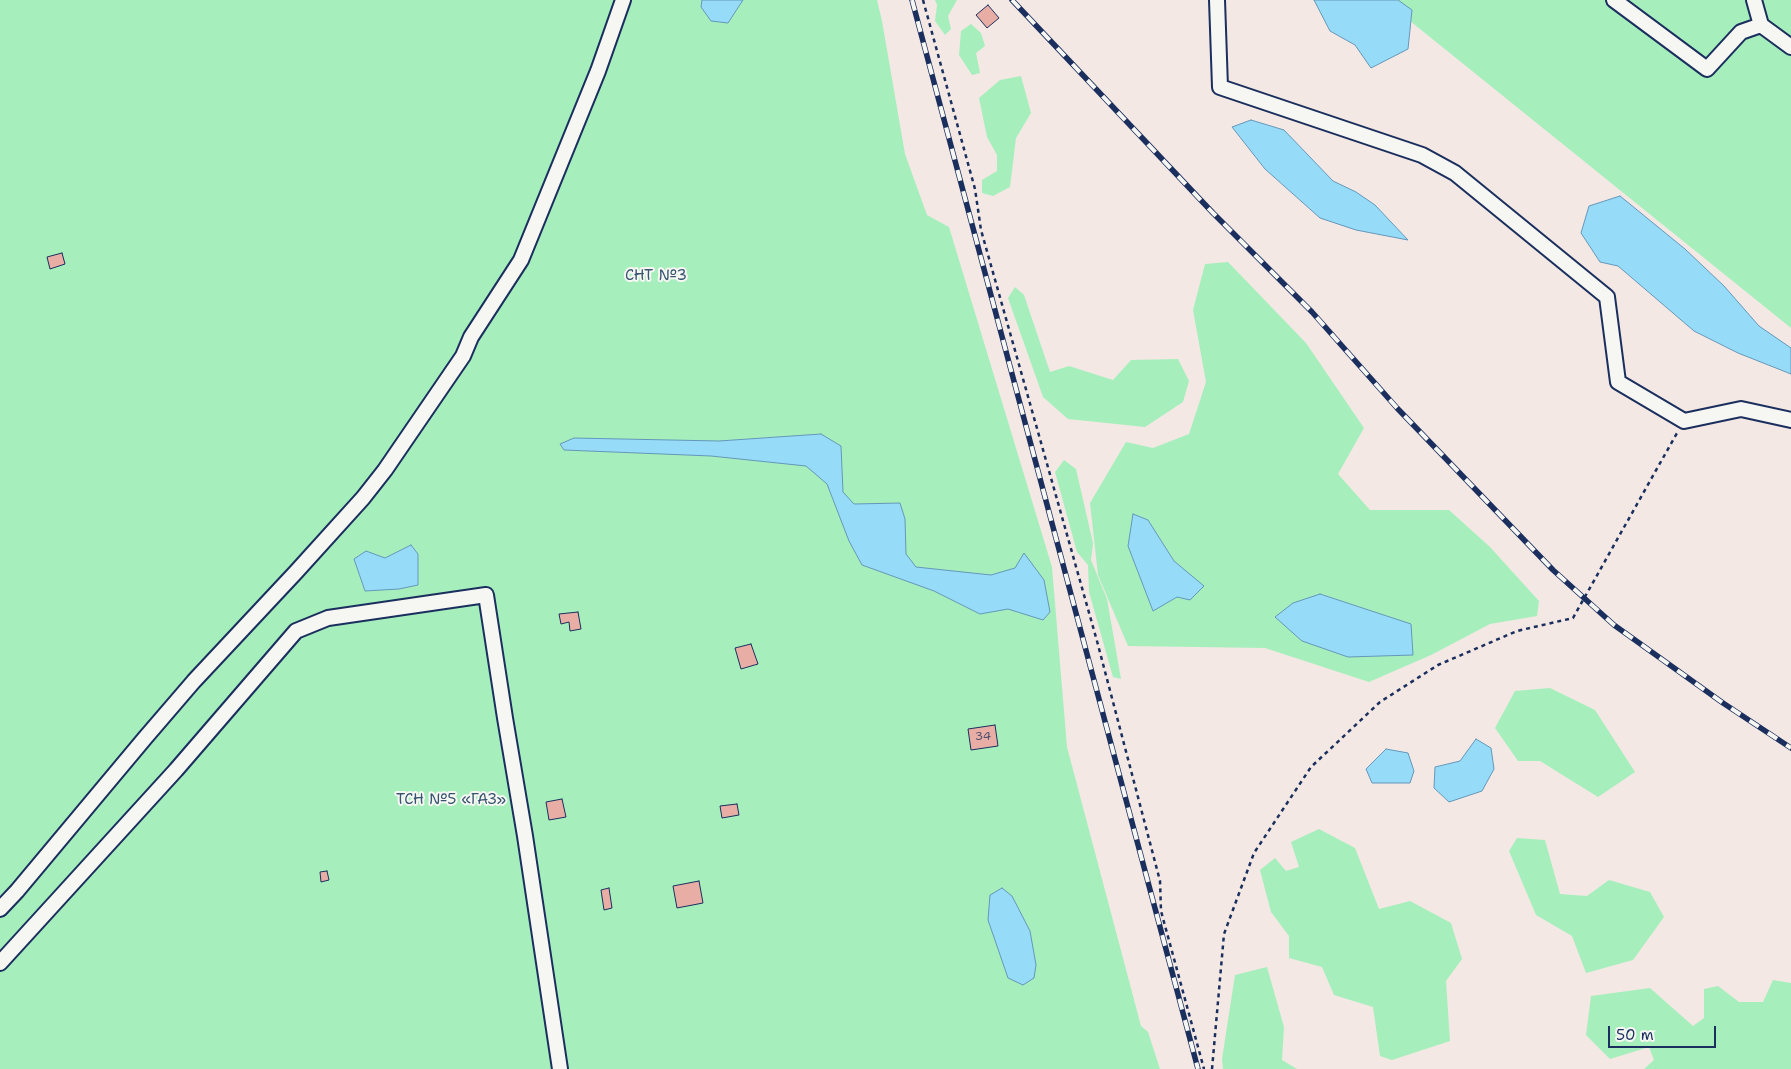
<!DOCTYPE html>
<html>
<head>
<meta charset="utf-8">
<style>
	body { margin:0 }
	#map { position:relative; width:1791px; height:1069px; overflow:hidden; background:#f3e8e3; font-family:"Shantell Sans",sans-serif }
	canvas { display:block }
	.scale { position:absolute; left:1608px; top:1026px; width:108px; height:22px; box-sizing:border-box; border:2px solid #1b2f5e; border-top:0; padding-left:6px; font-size:15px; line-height:18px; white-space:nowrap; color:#1b2f5e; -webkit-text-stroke:4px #f6f6f2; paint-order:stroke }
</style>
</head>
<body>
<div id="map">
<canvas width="1791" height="1069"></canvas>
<div class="scale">50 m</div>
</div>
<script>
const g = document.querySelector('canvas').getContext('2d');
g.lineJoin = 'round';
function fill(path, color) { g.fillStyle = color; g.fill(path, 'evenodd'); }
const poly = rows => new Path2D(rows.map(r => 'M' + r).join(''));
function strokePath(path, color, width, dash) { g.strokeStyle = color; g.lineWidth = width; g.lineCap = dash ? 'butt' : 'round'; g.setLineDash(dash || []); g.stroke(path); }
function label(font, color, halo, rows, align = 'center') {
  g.font = font + ' "Shantell Sans",sans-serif'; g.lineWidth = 4; g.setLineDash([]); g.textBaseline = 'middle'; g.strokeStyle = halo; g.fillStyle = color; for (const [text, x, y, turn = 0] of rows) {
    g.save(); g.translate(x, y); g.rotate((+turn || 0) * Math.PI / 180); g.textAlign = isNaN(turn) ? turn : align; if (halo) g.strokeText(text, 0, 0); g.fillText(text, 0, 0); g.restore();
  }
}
fill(poly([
	[0,0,877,0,882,21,905,154,927,215,949,227,1052,567,1067,747,1141,1026,1148,1032,1160,1069,0,1069],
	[935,0,957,0,948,16,951,29,945,35,935,21,937,5],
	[1384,0,1791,0,1791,328],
	[971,24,981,33,985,46,976,53,980,73,972,75,959,55,961,31],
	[1021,76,1031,113,1016,138,1010,187,993,196,982,193,982,180,997,171,997,155,987,137,979,98,1000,80],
	[1228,262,1306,343,1364,428,1338,474,1370,510,1449,510,1490,547,1539,601,1537,616,1490,624,1431,655,1369,682,1265,648,1128,646,1098,575,1090,503,1126,442,1153,448,1189,434,1206,382,1193,310,1205,264],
	[1148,520,1174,561,1153,611,1146,592],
	[1320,594,1363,609,1348,657],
	[1015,287,1024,295,1050,372,1069,366,1113,380,1131,360,1178,359,1189,381,1183,402,1145,427,1068,419,1043,397,1008,298],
	[1064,460,1076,469,1093,543,1091,560,1107,599,1121,679,1113,677,1089,592,1088,565,1077,552,1055,472],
	[1550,688,1595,710,1635,772,1598,797,1540,761,1518,761,1495,728,1515,691],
	[1319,829,1355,848,1379,909,1410,901,1451,923,1462,959,1446,981,1450,1041,1392,1060,1380,1056,1373,1007,1334,995,1322,967,1289,958,1289,936,1271,912,1260,870,1275,858,1286,871,1299,867,1291,842],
	[1517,838,1545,840,1560,894,1587,896,1609,880,1650,892,1664,917,1633,960,1586,973,1572,936,1536,915,1509,851],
	[1267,967,1284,1027,1282,1060,1297,1069,1223,1069,1222,1059,1235,975],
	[1773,980,1791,983,1791,1069,1644,1069,1654,1060,1649,1047,1610,1059,1586,1035,1591,996,1650,988,1693,1026,1704,1018,1704,989,1718,986,1739,1002,1763,1002]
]), '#a6efbd');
const water = poly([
	[702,0,743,0,728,23,711,21,701,7,702,0],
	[1314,0,1398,0,1412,10,1408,49,1371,68,1355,45,1330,31,1314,0],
	[1251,120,1284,130,1333,181,1356,192,1375,205,1408,240,1356,230,1320,218,1265,169,1232,127,1251,120],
	[1620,196,1685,249,1724,286,1759,326,1791,348,1791,374,1738,353,1694,331,1618,266,1600,262,1581,233,1589,206,1620,196],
	[821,434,841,446,843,492,854,504,900,503,905,519,906,554,916,567,991,575,1015,568,1024,553,1044,580,1050,612,1043,620,1008,609,980,614,934,591,862,565,849,541,827,484,806,466,711,456,564,450,560,444,574,438,719,441,821,434],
	[1133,514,1148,520,1174,561,1204,586,1190,600,1177,597,1153,611,1128,546,1133,514],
	[411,545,418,554,418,585,399,589,365,591,354,559,366,551,385,558,411,545],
	[1320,594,1411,624,1413,655,1348,657,1302,641,1275,617,1293,603,1320,594],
	[1476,739,1491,748,1494,769,1482,791,1449,802,1434,788,1435,767,1460,761,1476,739],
	[1386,749,1408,753,1414,771,1410,783,1372,783,1366,769,1386,749],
	[1002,888,1012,896,1030,931,1036,965,1034,978,1023,985,1008,978,988,920,990,895,1002,888]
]);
fill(water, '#96dcf8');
strokePath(water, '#6597ba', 1);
const building = poly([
	[988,5,999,18,987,28,976,15,988,5],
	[62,253,65,264,50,269,47,257,62,253],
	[578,612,581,629,570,631,569,622,561,624,559,614,578,612],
	[751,644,758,664,741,669,735,648,751,644],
	[995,725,998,746,971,750,968,729,995,725],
	[562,799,566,817,549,820,546,802,562,799],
	[737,804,739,815,722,818,720,806,737,804],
	[327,871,329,880,321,882,320,872,327,871],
	[699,881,703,903,677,908,673,886,699,881],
	[609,888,612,908,604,910,601,890,609,888]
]);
fill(building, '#e8aea5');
strokePath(building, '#1b2f5e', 1);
const minor = poly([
	[1217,0,1220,87,1422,155,1455,173,1607,297,1618,382,1684,421,1741,409,1791,420],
	[1614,0,1707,69,1741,32,1761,25],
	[1754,0,1761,25,1791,47],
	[0,909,17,891,145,738,194,681,296,572,363,498,385,470,463,356,471,337,521,260,598,71,623,0],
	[0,963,176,770,296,631,328,618,486,595,505,718,525,836,560,1069]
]);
strokePath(minor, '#1b2f5e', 18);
strokePath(poly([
	[923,0,975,189,981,230,1097,641,1160,881,1161,911,1204,1069],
	[1212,1069,1224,934,1254,853,1311,767,1380,702,1438,665,1517,631,1573,618,1677,433]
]), '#1b2f5e', 2.5, [4, 4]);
strokePath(minor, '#f6f6f2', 14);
const rail = poly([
	[912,0,1198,1069],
	[1012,0,1213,213,1312,312,1397,408,1553,570,1614,625,1723,703,1791,748]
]);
strokePath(rail, '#1b2f5e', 5.5);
strokePath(rail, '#f6f6f2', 4, [11]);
label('12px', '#4e4f70', null, [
	["34",983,737]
]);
label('15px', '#375571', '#f6f6f2', [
	["СНТ №3",656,276],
	["ТСН №5 «ГАЗ»",451,800]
]);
</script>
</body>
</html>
